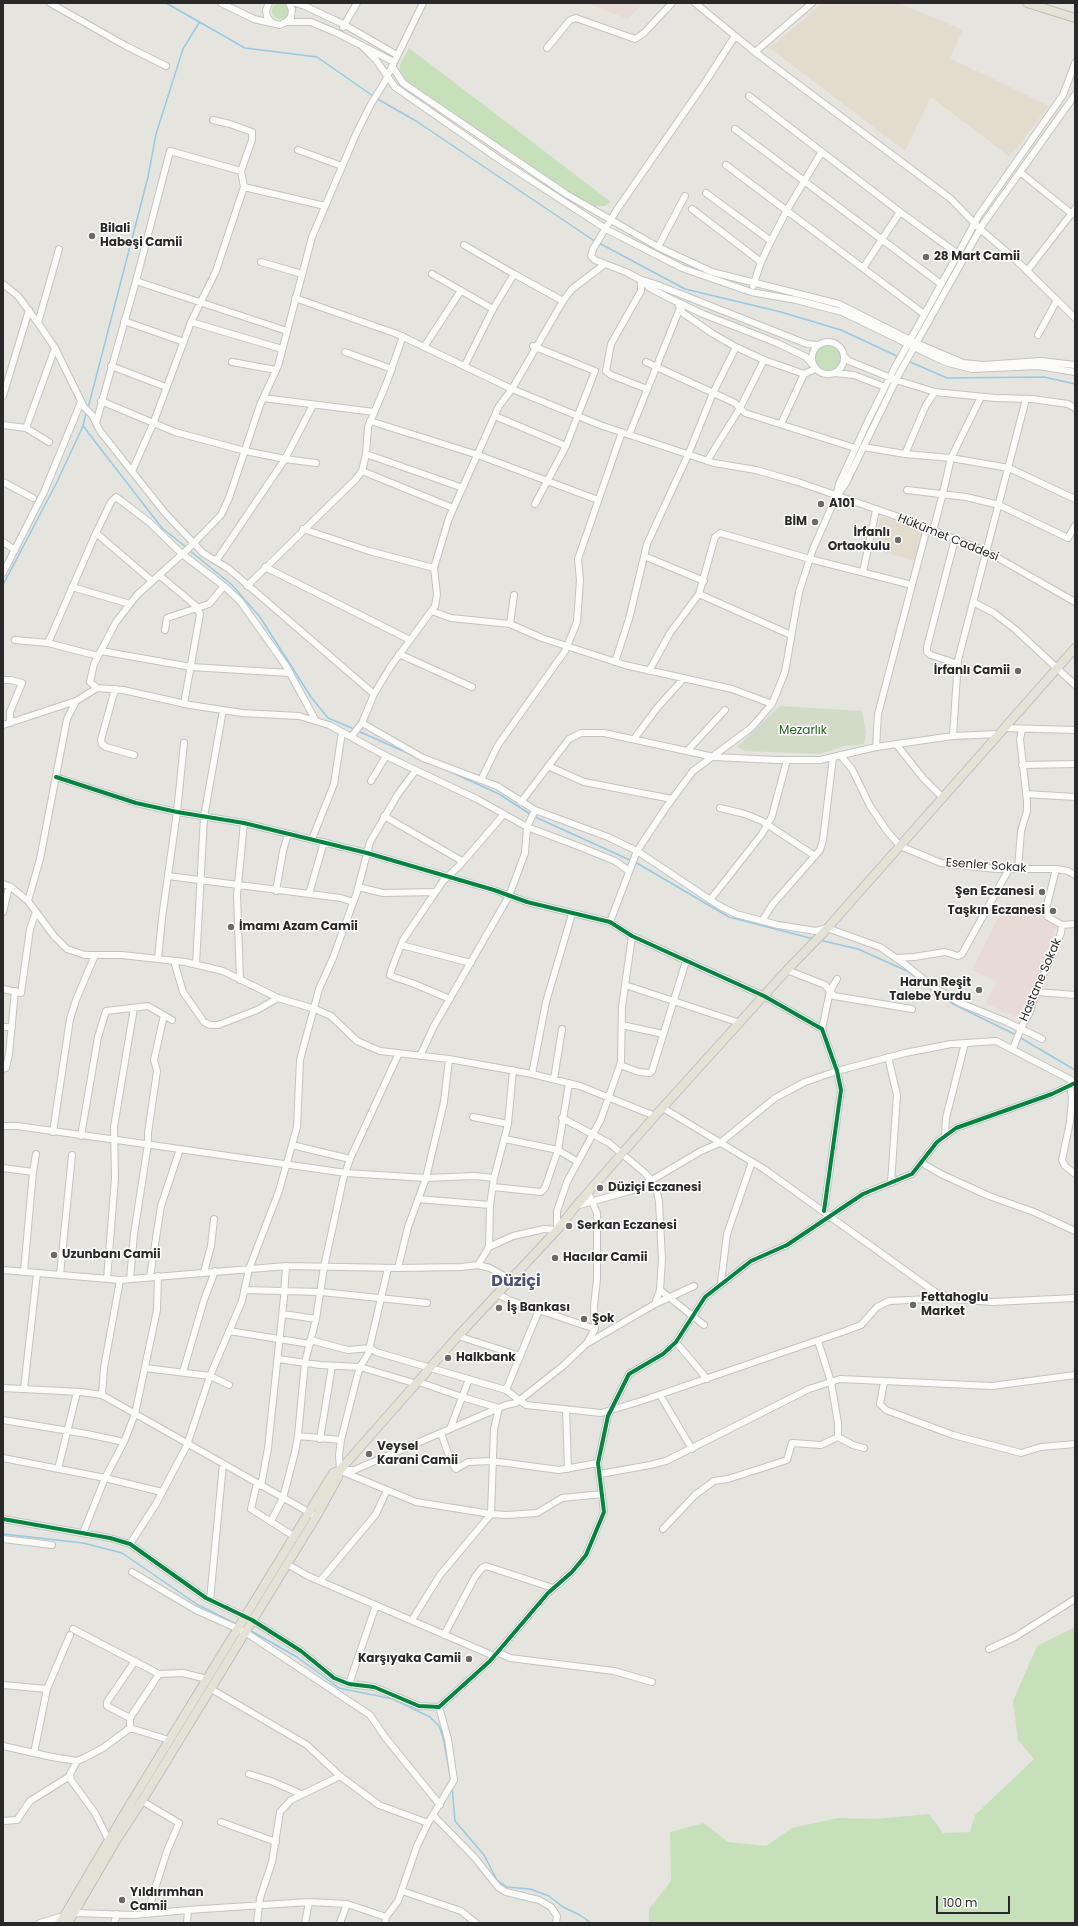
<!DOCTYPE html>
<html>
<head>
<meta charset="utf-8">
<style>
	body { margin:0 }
	#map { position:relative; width:1078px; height:1926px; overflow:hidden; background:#e6e4de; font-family:Poppins,sans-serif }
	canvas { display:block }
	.frame { position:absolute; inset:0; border:4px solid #292929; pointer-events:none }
	.scale { position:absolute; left:936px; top:1896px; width:74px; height:18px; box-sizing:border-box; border:2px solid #292929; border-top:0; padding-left:5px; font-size:12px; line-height:14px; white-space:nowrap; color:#292929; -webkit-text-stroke:3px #fff; paint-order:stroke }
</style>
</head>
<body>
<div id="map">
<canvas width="1078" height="1926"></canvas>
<div class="frame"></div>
<div class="scale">100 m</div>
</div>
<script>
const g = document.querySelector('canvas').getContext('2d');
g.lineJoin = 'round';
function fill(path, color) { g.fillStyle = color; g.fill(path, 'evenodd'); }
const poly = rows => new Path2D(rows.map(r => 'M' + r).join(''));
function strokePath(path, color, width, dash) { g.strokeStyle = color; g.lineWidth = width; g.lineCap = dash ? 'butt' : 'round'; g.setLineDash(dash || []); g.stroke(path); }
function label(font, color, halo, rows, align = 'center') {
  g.font = font + ' Poppins,sans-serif'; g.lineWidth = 3; g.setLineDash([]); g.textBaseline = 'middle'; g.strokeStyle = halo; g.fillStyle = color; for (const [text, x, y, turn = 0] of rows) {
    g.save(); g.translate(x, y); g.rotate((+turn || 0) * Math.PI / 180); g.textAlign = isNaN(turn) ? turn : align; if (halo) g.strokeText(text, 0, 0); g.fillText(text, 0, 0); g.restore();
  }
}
fill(poly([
	[823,3,898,3,963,30,950,58,1049,106,1010,157,931,97,905,151,770,48],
	[881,516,924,531,916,561,873,549]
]), '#e1dccd');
fill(poly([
	[586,3,643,3,628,19],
	[1006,902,1057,926,1029,999,1016,1017,985,1003,997,982,972,970]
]), '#e8dad7');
fill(poly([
	'272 11a8 8 0 1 1 16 0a8 8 0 1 1-16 0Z',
	[409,48,611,202,605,206,595,206,581,199,457,118,406,80,400,71,400,65],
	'815 358a13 13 0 1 1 26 0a13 13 0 1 1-26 0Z',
	[1075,1627,1075,1923,649,1923,649,1909,671,1881,670,1832,704,1823,728,1842,766,1846,792,1828,838,1818,876,1819,929,1814,943,1833,970,1832,975,1815,1034,1759,1018,1740,1013,1701,1037,1646]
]), '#c6e1b9');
fill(poly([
	[780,706,862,711,866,733,864,744,845,746,819,754,745,751,737,747]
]), '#d1dbc6');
strokePath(poly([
	[166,3,245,48,317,57,373,96],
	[376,98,416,121,596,242],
	[599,243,685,289,781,312,841,330,899,357],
	[908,361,947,378,1044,377,1075,384],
	[88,408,148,177,156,134,183,49,199,23],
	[83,426,162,528,186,547],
	[189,550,232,585,260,617,311,697,328,718,354,729],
	[3,585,56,484,83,426,86,413],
	[358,731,412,755],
	[440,767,499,794,530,814],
	[533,816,632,861],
	[635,862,729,917,814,939],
	[819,940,858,949,907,971,924,983],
	[933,990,951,1003,1016,1035],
	[1019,1037,1075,1070],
	[3,1534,83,1543,122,1553,198,1605,236,1624],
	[251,1631,297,1657,339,1688,393,1699,430,1717,439,1726,443,1737,451,1780],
	[452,1786,455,1821,484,1855,497,1880,507,1887,530,1889,549,1896,563,1907,580,1915,591,1923]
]), '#96cae4', 1.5);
const minor = poly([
	[50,3,126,46,166,66],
	[221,3,254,19,271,23],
	[269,3,266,10,267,17,272,23,280,25,286,22,291,17,292,10,289,3],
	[295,3,305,6,345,25,397,55],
	[695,3,755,52,951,199,980,229,1015,259,1075,318],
	[286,22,311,22,337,33,394,62],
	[343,27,357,3],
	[735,36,704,84,618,208,593,249,591,256,595,260,626,272,641,280,650,288,671,299,703,314,777,343,806,357,812,364],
	[361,45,376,60,395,87,500,160,606,229,682,268,751,292,796,300,842,312,945,362,972,369,1039,366,1075,372],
	[547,48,570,20,576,18,635,39,644,33,672,3],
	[755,52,812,3],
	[392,66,403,83,566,194,658,247,712,272,839,304,916,343,963,363,983,365,1041,361,1075,365],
	[749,96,900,212,958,254],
	[735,129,941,284],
	[298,150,342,166],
	[726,165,924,314],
	[241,171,170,151,136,281,287,331],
	[1020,172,1072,214],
	[244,187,325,206],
	[706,193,771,241],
	[692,209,761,262],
	[464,245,514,274,493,309,465,365],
	[658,247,685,196],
	[261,262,302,274],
	[863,268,900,212],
	[1027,271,1075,209],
	[432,274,493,309],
	[514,274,563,301,572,289,605,264],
	[641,280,641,291,611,344,606,371,611,375,647,389],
	[642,280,655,284,807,344,818,345],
	[3,284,18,296,38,323,55,348,84,407,92,415,100,431,165,513,203,553,229,569,374,694],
	[753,286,761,262,771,241,787,210,821,153],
	[295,298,397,334,512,389,600,425,714,463,756,470,798,482,893,515,986,551,1075,602],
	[677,302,683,313,713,334,736,347,764,360,804,374],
	[124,321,184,342],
	[191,322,282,349],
	[38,323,59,249],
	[1038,335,1057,300],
	'812 358a16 16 0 1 1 32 0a16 16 0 1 1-32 0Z',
	[533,346,595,371,566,446,535,504],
	[424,347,460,292],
	[345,352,392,369],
	[844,356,849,361,896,380,935,392,995,398,1032,399,1068,404,1075,408],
	[232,362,276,370],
	[646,362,735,403,745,413,855,448],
	[111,366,166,387],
	[834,373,854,375,885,387],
	[3,396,29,310],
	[263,398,374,412],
	[101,401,175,432,245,451,285,459,316,463],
	[495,416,566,446],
	[370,421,478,455,598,500],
	[96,423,136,281],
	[781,424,804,374,815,369],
	[3,425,26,428,49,442],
	[26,428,55,348],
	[629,435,680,308],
	[863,447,905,454,951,458,1009,468,1075,499],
	[366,454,463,488],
	[905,454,926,405,935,392],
	[707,461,740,408,764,360],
	[132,471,153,424,191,322,216,271,244,187,241,171,252,140,252,132,230,124,213,120],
	[362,471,453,508],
	[3,482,33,498],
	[907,490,966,497,999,505,1068,538,1075,526],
	[837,493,839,484,868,421,894,369,958,254,979,215,1063,95,1075,63],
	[303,529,369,551,434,568],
	[933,531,943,493,951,458,981,397],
	[96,533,152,581],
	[955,539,927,647,927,652,931,655,958,664],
	[3,542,15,550],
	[644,556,704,581],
	[216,561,285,459,313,405],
	[265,567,410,640],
	[863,572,876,510],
	[3,573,44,492,81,402],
	[159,575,196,606,200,614,184,704],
	[247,586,356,479,362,471,366,454,368,427,387,382,403,336],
	[72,587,130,604],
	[699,594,791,635],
	[973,602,994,613,1016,630,1075,685],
	[432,611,451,618,510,624,542,638,625,665,732,689,772,704],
	[510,624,514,595],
	[165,630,167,618,209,604,224,586],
	[15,640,48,643,98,656],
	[48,643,96,533,111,502,116,497,149,522,182,554,224,586,240,601,286,666,316,721],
	[101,651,191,667,290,673],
	[399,654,472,687],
	[615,662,629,619,647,544,688,455,713,393,736,347],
	[649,671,670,633,699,594,715,537,720,533,810,559,912,585],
	[3,680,11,680,22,683,10,712,10,723],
	[97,688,90,682,94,664,116,622,137,595,189,548,221,515,229,498,260,405,278,366,312,237,356,134,371,104,384,83,423,3],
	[115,689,101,740,102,744,106,747,134,755],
	[362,723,423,758,497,786,535,810,608,837,637,851,718,905,736,914,778,925,816,931,827,928,880,947,906,965,932,986,960,1003,1007,1022,1042,1039],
	[3,725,76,701],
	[1004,728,1075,730],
	[953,736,958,660,1026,399],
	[351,737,362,723,374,694,391,666,435,606,437,594,434,568,449,518,499,406,512,389,563,301],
	[634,739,657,708,684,678],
	[896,744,923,778,942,797],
	[876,747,878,714,927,528],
	[687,751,725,710],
	[840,755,852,769,870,806,887,831,900,846,941,863,996,869,1056,869,1068,871,1075,875],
	[1022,765,1075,764],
	[548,766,584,782,672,799],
	[56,777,136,803,177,812,244,823,367,853,494,890,527,902,610,922,632,936,764,996,822,1029,837,1071,841,1090,824,1211],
	[481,780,498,745,565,651,577,622,580,580,578,559,622,432],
	[371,781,386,756],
	[1026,794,1075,797],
	[521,802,569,739,581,733,604,733,714,757,777,760,820,760,876,747,953,736,999,734],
	[720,808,745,814,762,821,815,856],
	[384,816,462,861],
	[312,839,334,784,342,732],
	[1018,869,1021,831,1027,811,1027,801,1020,739,1022,730],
	[168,876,341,898,353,902],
	[3,884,11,887,28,901,54,936,67,949,85,955,122,955,185,962,223,971,278,998,315,1009,331,1016,357,1041,380,1051,449,1059,532,1074,580,1086,655,1116],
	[358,887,383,893,435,892],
	[276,891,283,851,288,834],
	[309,894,324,842],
	[710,900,762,834,772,816,787,760],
	[28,901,40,859,67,719,76,701,97,688,123,690,190,705,242,713,299,716,329,725,386,756,477,799,527,827,583,848,615,861,629,871],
	[3,912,8,891,11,887],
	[762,921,772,905,820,850,823,840,833,757],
	[610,922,637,851,667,806,693,771,751,728,772,704,785,672,799,592,813,549,836,497,846,483,899,374,983,224,1075,95],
	[1062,925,1075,924],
	[401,945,471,963],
	[896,958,914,957,945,952,958,956,962,954,1009,869],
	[158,959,162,918,177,812,184,743],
	[174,961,183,992,204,1022,210,1025,218,1025,257,1010,278,998],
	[196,964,204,817,223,710],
	[787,970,825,985,834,996,912,1009],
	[240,980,237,895,244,823],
	[625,985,740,1023],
	[3,989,21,993,30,929,36,912],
	[1037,992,1075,995],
	[450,999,412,983,394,977,390,975,392,968,403,940,443,881,460,865,504,814],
	[622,1025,663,1034],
	[3,1027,12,1027],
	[822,1029,830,991,837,979],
	[1013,1049,1021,1028,1029,1014,1039,985,1061,933,1062,925,1048,917,1045,913,1056,869],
	[420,1056,434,1026,509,896,525,853,527,827,535,810],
	[888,1057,897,1095,891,1183],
	[620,1065,639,1072,650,1073,652,1071,686,961],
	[3,1069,6,1068,9,1054,15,991],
	[532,1074,546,1002,572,914],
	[554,1079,562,1029],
	[1070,1086,1072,1098,1070,1122,1062,1160,1065,1166,1075,1174],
	[663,1108,764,1169,935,1292,953,1299,993,1302,1075,1298],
	[473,1117,508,1124],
	[562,1118,609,1143,645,1173,656,1186,659,1202,662,1259,660,1290,655,1304,588,1343],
	[3,1126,17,1126,117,1140,346,1173,426,1178,475,1176,494,1178],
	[53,1132,70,1019,76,1000,95,955],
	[81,1136,98,1037,106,1011,148,1006,172,1020],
	[945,1136,946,1118,965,1043],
	[505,1139,558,1150,578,1162],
	[292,1145,350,1159],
	[922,1163,941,1174,989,1196,1034,1212,1075,1231],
	[3,1168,33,1172],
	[493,1187,541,1192,545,1188,558,1150,569,1083],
	[418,1199,490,1205],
	[576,1206,633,1190,652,1180,701,1151,720,1143,775,1098,805,1082,837,1071,905,1053,951,1044,996,1041,1075,1082],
	[489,1247,513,1236,544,1229,557,1230,557,1211,567,1182,601,1119,621,1062,622,1007,632,936],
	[478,1265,489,1247,490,1205,494,1178,508,1124,513,1070],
	[398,1268,408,1227,426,1178,444,1102,449,1059],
	[3,1270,120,1280,286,1266,398,1268,461,1267,478,1265,490,1268,511,1280],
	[24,1272,33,1172,36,1154],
	[204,1272,211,1246,214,1219],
	[60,1275,72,1155],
	[150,1277,161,1206,180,1149],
	[107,1279,115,1178,114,1127,134,1008],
	[130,1279,134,1234,148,1144,148,1133,157,1071,154,1060,164,1015],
	[721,1283,727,1234,752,1162],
	[245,1290,321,1292,427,1303],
	[660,1290,704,1325],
	[498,1294,509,1300,595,1329],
	[655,1304,694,1286],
	[283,1314,316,1319],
	[229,1331,310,1344],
	[458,1336,520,1356],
	[310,1340,348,1350,370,1348,376,1352,506,1390,526,1405,601,1413,641,1401,845,1331,861,1325,877,1307,889,1301,930,1299,941,1294],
	[818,1341,831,1382,838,1423,838,1437],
	[676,1342,707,1379],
	[278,1359,320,1365,360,1367,417,1384],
	[145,1368,210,1376,229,1385],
	[183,1372,204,1300,215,1271],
	[884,1382,880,1404,886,1410,953,1435,1021,1453,1041,1447,1075,1444],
	[3,1388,81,1392,102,1395,312,1514],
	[24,1389,37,1273],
	[506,1390,539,1310],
	[102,1395,104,1368,120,1280],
	[660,1395,692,1449],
	[566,1409,568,1469],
	[3,1420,87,1434,124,1442],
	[450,1429,469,1379],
	[441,1433,451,1462,456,1469,468,1462,492,1461,559,1470,598,1463],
	[298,1436,341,1440],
	[838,1437,853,1445,864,1448],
	[320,1439,332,1366],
	[3,1458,105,1478,162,1492],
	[58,1469,77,1392],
	[340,1470,354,1470,506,1405,516,1403,563,1366,587,1343,595,1329,594,1306,597,1279,597,1213,588,1192],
	[340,1470,339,1455,341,1440,357,1377,360,1367,368,1354,388,1268],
	[341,1471,416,1502,491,1514,507,1515,537,1513,562,1498,602,1494],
	[600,1474,650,1465,666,1461,809,1389,840,1379,992,1386,1075,1375],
	[257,1483,251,1509,295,1537],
	[261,1486,268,1448,284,1297,286,1266],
	[3,1519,110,1538,130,1544,206,1598,252,1620,301,1651,334,1678,349,1684,374,1687,419,1706,439,1707,490,1661,548,1593,572,1572,586,1555,604,1512,598,1463,608,1416,629,1374,663,1354,676,1342,705,1297,751,1261,787,1245,863,1194,912,1174,937,1142,956,1128,1052,1094,1075,1083],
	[271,1521,283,1498,295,1452,298,1436,305,1362,316,1319,324,1267,343,1180,350,1159,399,1053],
	[663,1529,695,1495,714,1481,728,1479,787,1460,792,1443,821,1445,838,1437],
	[83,1533,105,1478,124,1442,135,1414,157,1310,158,1276],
	[3,1539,52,1545],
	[130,1544,156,1504,187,1445,210,1376,242,1301,249,1269,279,1191,297,1127,300,1060,319,989,333,958,357,892,370,842,398,794,416,770],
	[287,1564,308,1576,494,1656],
	[132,1572,196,1610,245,1632,370,1715,385,1737,440,1805],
	[320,1581,376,1514,387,1490],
	[210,1600,223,1464],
	[412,1620,440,1575,491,1514,494,1429,499,1408,462,1397,419,1382],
	[73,1629,159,1674,183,1673,207,1679],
	[444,1635,475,1577,482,1568,486,1566,553,1588],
	[989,1649,1015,1637,1075,1599],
	[497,1652,510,1658,614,1671,652,1682],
	[349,1684,376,1605],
	[3,1685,47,1689],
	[211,1689,307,1745,340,1776,379,1805,428,1823],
	[130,1718,107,1706,107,1702,135,1661],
	[130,1728,169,1740],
	[3,1746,52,1757,77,1761,84,1758,103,1748,130,1728,130,1718,159,1674],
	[34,1753,47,1689,70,1635],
	[77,1761,70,1774,71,1780,95,1813,109,1841],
	[249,1774,271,1781,301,1794],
	[142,1801,179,1823,167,1851,147,1914],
	[433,1815,475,1858,498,1887,506,1892,539,1900,551,1907,557,1916,556,1923],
	[3,1821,17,1820,30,1801,70,1776],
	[221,1822,276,1842],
	[402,1891,461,1911,476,1923],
	[40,1923,74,1913,134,1915,188,1910,309,1902,347,1904,386,1917],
	[114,1923,117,1914],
	[187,1923,188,1910],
	[257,1923,260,1898,272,1862,280,1812,291,1800,340,1776],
	[305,1923,309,1902],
	[340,1923,347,1904],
	[385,1923,386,1917,398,1901,417,1846,428,1823,454,1780,448,1739,439,1707]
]);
const major = poly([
	[1027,3,1075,18],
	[60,1923,129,1806,333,1473,340,1470,458,1336,557,1230,576,1206,655,1116,787,970,823,933,1075,648],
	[68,1923,117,1839,142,1801,316,1517,338,1477,340,1470]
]);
strokePath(minor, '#c4c3c3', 8);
strokePath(major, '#bfbebc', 10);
strokePath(minor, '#fbfbfa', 6);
strokePath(major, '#e4e2d4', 8);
strokePath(poly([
	[56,777,136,803,177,812,244,823,367,853,494,890,527,902,610,922,632,936,764,996,822,1029,837,1071,841,1090,824,1211],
	[3,1519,110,1538,130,1544,206,1598,252,1620,301,1651,334,1678,349,1684,374,1687,419,1706,439,1707,490,1661,548,1593,572,1572,586,1555,604,1512,598,1463,608,1416,629,1374,663,1354,676,1342,705,1297,751,1261,787,1245,863,1194,912,1174,937,1142,956,1128,1052,1094,1075,1083]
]), '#00873e', 4);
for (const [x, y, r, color] of [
	[92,236,4,"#6b6a68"],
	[926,257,4,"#6b6a68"],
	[821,504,4,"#6b6a68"],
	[815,522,4,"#6b6a68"],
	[898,540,4,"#6b6a68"],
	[1018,671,4,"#6b6a68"],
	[1042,892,4,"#6b6a68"],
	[1053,911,4,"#6b6a68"],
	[231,927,4,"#6b6a68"],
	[979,990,4,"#6b6a68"],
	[600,1188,4,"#6b6a68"],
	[569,1226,4,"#6b6a68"],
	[54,1255,4,"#6b6a68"],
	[555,1258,4,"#6b6a68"],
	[913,1305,4,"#6b6a68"],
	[499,1308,4,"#6b6a68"],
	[584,1319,4,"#6b6a68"],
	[448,1358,4,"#6b6a68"],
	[369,1454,4,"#6b6a68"],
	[469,1659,4,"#6b6a68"],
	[122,1900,4,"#6b6a68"]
]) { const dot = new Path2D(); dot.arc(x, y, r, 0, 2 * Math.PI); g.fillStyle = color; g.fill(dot); strokePath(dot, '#fff', 1.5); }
label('bold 12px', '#292929', '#fff', [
	["Bilali",100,229],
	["Habeşi Camii",100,243],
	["28 Mart Camii",934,257],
	["A101",829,504],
	["BİM",807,522,"right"],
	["İrfanlı",890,533,"right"],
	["Ortaokulu",890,547,"right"],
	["İrfanlı Camii",1010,671,"right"],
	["Şen Eczanesi",1034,892,"right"],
	["Taşkın Eczanesi",1045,911,"right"],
	["İmamı Azam Camii",239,927],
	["Harun Reşit",971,983,"right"],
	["Talebe Yurdu",971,997,"right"],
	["Düziçi Eczanesi",608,1188],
	["Serkan Eczanesi",577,1226],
	["Uzunbanı Camii",62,1255],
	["Hacılar Camii",563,1258],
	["Fettahoglu",921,1298],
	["Market",921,1312],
	["İş Bankası",507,1308],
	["Şok",592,1319],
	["Halkbank",456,1358],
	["Veysel",377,1447],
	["Karani Camii",377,1461],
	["Karşıyaka Camii",461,1659,"right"],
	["Yıldırımhan",130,1893],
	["Camii",130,1907]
], 'left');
label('12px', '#292929', '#fff', [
	["Hükümet Caddesi",948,538,22],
	["Esenler Sokak",986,866,4],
	["Hastane Sokak",1041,980,-67]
]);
label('12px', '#26611d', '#fff', [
	["Mezarlık",803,731]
]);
label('bold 16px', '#4c5076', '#fff', [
	["Düziçi",516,1282]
]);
</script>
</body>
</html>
